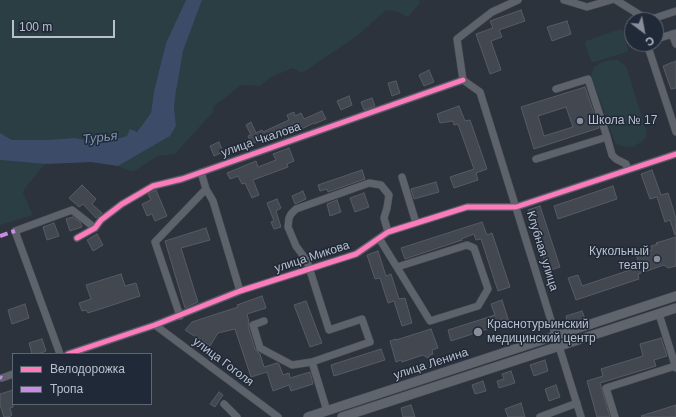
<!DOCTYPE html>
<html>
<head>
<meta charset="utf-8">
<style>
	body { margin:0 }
	#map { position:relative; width:676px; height:417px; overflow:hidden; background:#2d333d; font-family:Arial,sans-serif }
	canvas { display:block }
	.legend { position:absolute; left:12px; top:353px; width:140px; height:52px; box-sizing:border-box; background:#202938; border:1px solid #5d6573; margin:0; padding:5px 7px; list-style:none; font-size:12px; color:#b9c0cc }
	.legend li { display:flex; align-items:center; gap:8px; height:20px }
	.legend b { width:20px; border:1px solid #5d6573 }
	.north { position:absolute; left:624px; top:12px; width:40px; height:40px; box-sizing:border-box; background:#202938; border:1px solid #5d6573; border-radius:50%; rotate:148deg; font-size:11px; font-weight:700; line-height:16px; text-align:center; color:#b9c0cc }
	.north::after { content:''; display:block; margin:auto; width:14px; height:18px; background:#888f9a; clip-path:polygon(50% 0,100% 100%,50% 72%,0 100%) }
	.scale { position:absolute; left:12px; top:20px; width:103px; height:18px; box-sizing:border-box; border:2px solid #b9c0cc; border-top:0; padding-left:5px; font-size:12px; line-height:14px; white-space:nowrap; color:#b9c0cc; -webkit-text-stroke:3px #202938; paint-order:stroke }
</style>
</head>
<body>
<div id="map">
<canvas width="676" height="417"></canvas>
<ul class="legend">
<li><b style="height:5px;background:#fd7abc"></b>Велодорожка</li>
<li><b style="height:5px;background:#ca8be6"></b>Тропа</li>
</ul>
<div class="north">С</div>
<div class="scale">100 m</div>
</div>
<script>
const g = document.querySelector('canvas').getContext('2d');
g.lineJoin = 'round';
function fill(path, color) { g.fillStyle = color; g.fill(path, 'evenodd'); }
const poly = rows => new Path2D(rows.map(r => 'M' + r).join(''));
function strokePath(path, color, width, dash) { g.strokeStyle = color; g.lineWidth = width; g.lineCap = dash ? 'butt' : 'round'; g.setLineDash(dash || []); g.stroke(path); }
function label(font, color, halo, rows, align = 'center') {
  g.font = font + ' Arial,sans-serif'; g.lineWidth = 3; g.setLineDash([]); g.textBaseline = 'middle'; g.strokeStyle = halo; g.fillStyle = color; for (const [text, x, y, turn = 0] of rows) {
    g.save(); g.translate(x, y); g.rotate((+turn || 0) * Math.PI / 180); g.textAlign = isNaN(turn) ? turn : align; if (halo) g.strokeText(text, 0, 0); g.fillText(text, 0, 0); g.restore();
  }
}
fill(poly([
	[0,0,186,0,166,43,154,91,151,113,137,132,127,136,101,143,75,138,45,140,12,140,0,133],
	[202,0,419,0,420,3,408,17,396,11,386,10,357,36,302,73,293,68,271,77,260,86,241,85,214,106,213,112,175,154,157,156,133,172,118,166,170,136,176,126,174,107,178,72,183,51],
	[620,29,623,31,628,49,627,52,594,62,591,61,585,44,586,41],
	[610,60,618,60,626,66,647,133,645,139,634,147,620,146,615,142,591,75,594,67,602,62],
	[0,160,45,164,25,188,23,193,33,215,0,225]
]), '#2a3e43');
fill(poly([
	[186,0,202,0,183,51,176,91,174,107,176,126,170,136,118,166,91,162,45,164,0,160,0,133,12,140,45,140,75,138,101,143,127,136,130,129,137,132,151,113,154,91,166,43]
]), '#3c4c68');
const building = poly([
	[521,10,525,21,499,30,502,37,491,41,501,70,490,74,476,34,493,28,490,21,521,10],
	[567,21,571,34,552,41,547,27,567,21],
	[676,61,676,88,671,89,663,66,676,61],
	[429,70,434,82,424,86,419,75,429,70],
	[396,81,400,93,392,96,388,83,396,81],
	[585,87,599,128,534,149,521,107,585,87],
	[566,107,573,127,544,136,538,116,566,107],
	[349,96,352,105,341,110,337,101,349,96],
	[372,98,375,106,364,110,361,102,372,98],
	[459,106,465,121,470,120,487,169,476,173,478,180,454,188,450,177,474,169,458,124,454,125,453,121,440,123,437,114,459,106],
	[322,111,326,119,314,124,314,123,295,132,293,128,274,137,273,134,252,144,248,136,251,135,246,125,251,122,256,133,262,130,263,132,289,120,287,115,294,112,295,116,301,113,304,119,322,111],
	[219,142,223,152,214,156,210,146,219,142],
	[289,148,294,161,287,164,288,167,253,180,259,195,252,198,245,183,242,184,238,176,230,179,227,173,256,161,258,167,276,160,273,154,289,148],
	[362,170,365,179,328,192,327,189,320,191,318,185,362,170],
	[652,170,661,195,668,193,676,218,676,235,675,235,670,220,665,222,657,197,650,199,641,174,652,170],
	[436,182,439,192,414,199,411,189,436,182],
	[82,185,96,199,92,204,102,213,96,218,83,204,79,207,69,198,82,185],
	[613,186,617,199,558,219,554,206,613,186],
	[156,190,167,216,155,221,152,214,147,216,142,204,151,200,148,194,156,190],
	[303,191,306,199,295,204,292,196,303,191],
	[364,193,369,207,355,212,350,198,364,193],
	[277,199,281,208,276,211,281,227,274,229,271,222,274,221,267,203,277,199],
	[337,200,341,212,330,216,327,204,337,200],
	[540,206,560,267,548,271,528,210,540,206],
	[73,217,80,222,82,227,70,231,66,219,73,217],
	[482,222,487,235,492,233,510,287,498,291,481,239,476,240,474,234,461,239,462,240,405,259,401,248,482,222],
	[54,223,59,236,47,240,43,227,54,223],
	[206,228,210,240,181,248,198,302,185,308,165,241,206,228],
	[97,234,103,245,93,251,87,240,97,234],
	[676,237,676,266,668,268,664,265,638,274,639,279,576,300,568,278,578,275,582,286,636,268,635,264,639,263,636,255,652,250,651,246,658,244,656,243,676,237],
	[378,251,386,276,391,274,399,299,405,298,412,323,402,326,394,301,388,303,380,278,375,279,367,255,378,251],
	[121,274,125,286,136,283,140,296,88,313,86,310,82,311,79,303,91,299,86,285,121,274],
	[262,296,266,308,247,314,249,322,248,326,255,349,260,354,264,367,277,363,279,364,283,375,289,373,290,378,310,372,313,384,291,391,289,385,273,391,267,372,251,377,235,329,218,333,210,346,185,330,192,322,238,307,237,305,262,296],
	[502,300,509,322,451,341,448,330,495,315,491,304,502,300],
	[306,301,322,343,310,347,294,305,306,301],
	[25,304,29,318,12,324,8,310,25,304],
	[582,311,585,319,576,322,571,320,567,321,566,316,582,311],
	[431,329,438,348,432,350,433,354,430,355,428,358,423,355,402,362,401,360,396,362,390,341,396,339,396,340,431,329],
	[661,338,667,356,654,360,656,366,600,383,610,417,597,417,587,381,603,376,601,369,643,356,640,344,661,338],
	[42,339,46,351,38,354,32,354,29,343,42,339],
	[381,349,385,360,334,376,331,365,381,349],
	[545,360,548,371,534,376,530,365,545,360],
	[511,371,515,383,499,388,497,381,504,379,502,374,511,371],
	[483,381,486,391,475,394,472,385,483,381],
	[556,385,560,397,549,401,545,389,556,385],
	[13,390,13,407,10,408,12,415,10,416,10,417,4,417,0,405,0,394,13,390],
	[219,392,223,395,215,407,210,404,219,392],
	[521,403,525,417,508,417,505,409,521,403],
	[411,405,415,417,403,417,401,408,411,405],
	[676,405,676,417,642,417,641,416,676,405]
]);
fill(building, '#434850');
strokePath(building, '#565b64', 1);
const minor = poly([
	[564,0,587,7,611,0],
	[616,0,648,20],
	[649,20,676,11],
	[672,34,676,44],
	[656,39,676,33],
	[647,44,676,132],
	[463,80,480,92,581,417],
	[463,80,457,39,492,12,518,0],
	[556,89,588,79,607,137],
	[536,159,607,137,612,155,616,159,626,164,628,170],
	[402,177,416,223],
	[206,189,213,201,240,291],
	[77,238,95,228,101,220,122,204,153,186,182,179,463,80],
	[379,238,382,243,430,321,478,306,488,289,474,248,467,245,397,267],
	[659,314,676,368],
	[180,316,155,242,206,189,201,172],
	[264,321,253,325,260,348,292,365,312,362,327,411],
	[155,325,278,417],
	[60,354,15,231,72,210,95,228],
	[68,354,155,325,240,291,356,254,388,232,467,207,516,207,676,154],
	[312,362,370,342,362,319,329,330,307,261,296,246,288,227,289,218,291,214,296,209,369,183,381,185,389,195,387,208,384,218,388,232],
	[2,378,13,374],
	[224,404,237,417],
	[540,417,577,403],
	[615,417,606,388,675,366]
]);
const major = poly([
	[308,417,676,296],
	[342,417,676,308]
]);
strokePath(minor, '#4a4e55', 8);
strokePath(major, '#4b5059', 10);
strokePath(minor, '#5e626a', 7);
strokePath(major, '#60646c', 9);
strokePath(poly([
	[0,236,15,231],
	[0,377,2,378]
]), '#ca8be6', 4, [8, 4]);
strokePath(poly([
	[77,238,95,228,101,220,122,204,153,186,182,179,463,80],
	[68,354,155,325,240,291,356,254,388,232,467,207,516,207,676,154]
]), '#fd7abc', 5);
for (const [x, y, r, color] of [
	[580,121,4,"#888f9a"],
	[657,259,4,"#888f9a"],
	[478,332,5,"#888f9a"]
]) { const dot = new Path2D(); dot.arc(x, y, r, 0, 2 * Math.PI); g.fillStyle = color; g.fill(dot); strokePath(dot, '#202938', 1.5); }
label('12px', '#b9c0cc', '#202938', [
	["Школа № 17",588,121],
	["Кукольный",649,252,"right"],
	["театр",649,266,"right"],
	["Краснотурьинский",487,325],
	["медицинский центр",487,339]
], 'left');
label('12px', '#b9c0cc', '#202938', [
	["улица Чкалова",261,140,-19],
	["Клубная улица",542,251,73],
	["улица Микова",312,257,-18],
	["улица Гоголя",223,362,37],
	["улица Ленина",431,364,-18]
]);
label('italic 13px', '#8195b2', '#202938', [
	["Турья",100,138,-7]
]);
</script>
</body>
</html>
